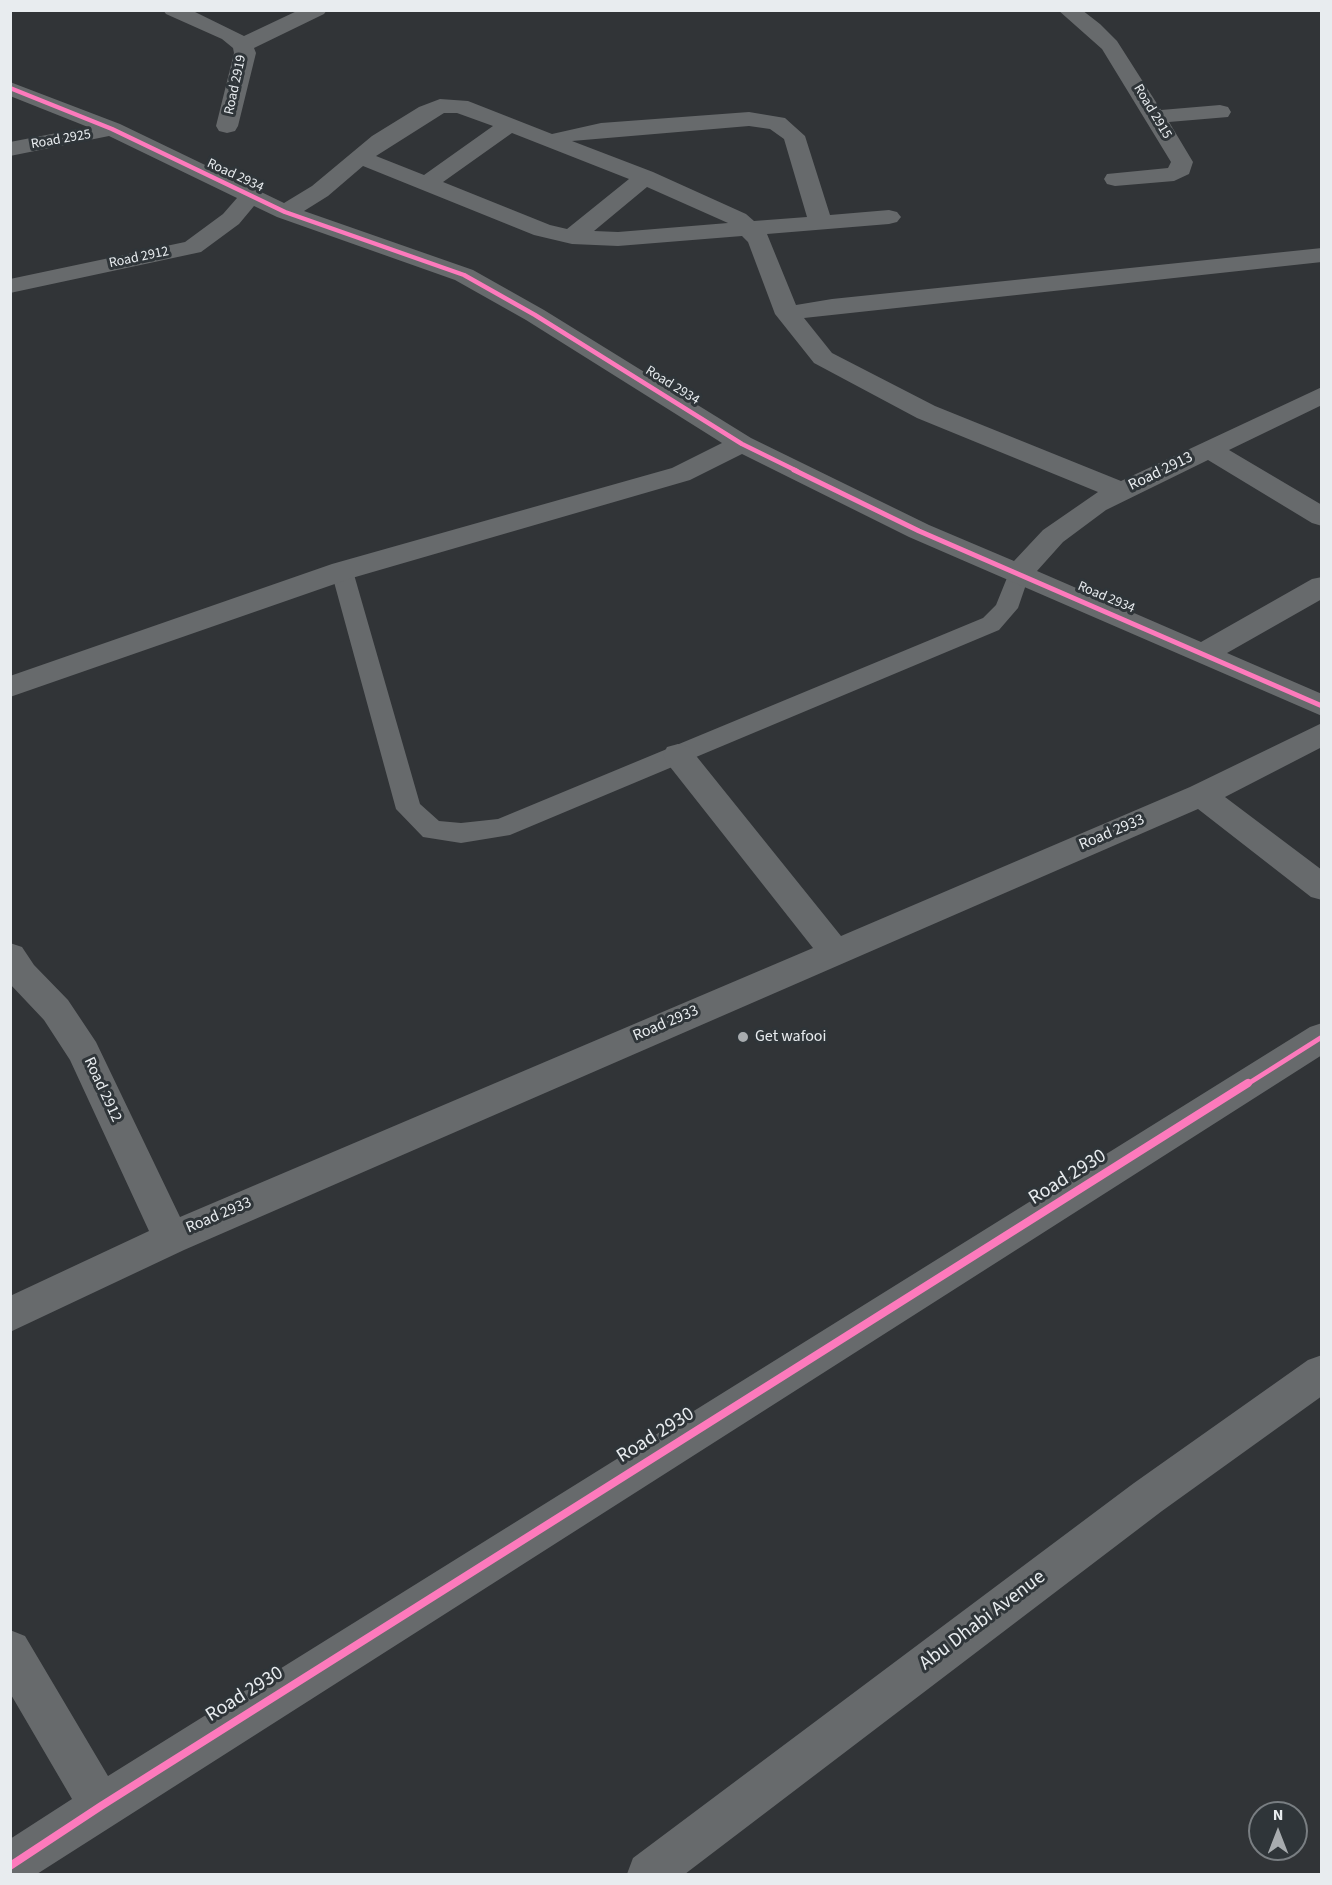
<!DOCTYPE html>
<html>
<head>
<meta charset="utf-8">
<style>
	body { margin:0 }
	#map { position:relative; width:1332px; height:1885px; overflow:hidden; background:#313437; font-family:"Source Sans 3",sans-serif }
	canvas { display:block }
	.frame { position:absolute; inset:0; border:12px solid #e8ecef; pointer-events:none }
	.north { position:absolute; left:1248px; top:1801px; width:60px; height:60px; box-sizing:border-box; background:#2f3539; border:2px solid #797e82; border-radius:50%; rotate:0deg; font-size:16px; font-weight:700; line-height:24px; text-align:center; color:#e8ecef }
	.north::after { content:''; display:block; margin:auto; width:21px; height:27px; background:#a8acaf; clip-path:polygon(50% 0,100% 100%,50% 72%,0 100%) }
</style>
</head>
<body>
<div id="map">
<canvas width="1332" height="1885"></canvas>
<div class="frame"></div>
<div class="north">N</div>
</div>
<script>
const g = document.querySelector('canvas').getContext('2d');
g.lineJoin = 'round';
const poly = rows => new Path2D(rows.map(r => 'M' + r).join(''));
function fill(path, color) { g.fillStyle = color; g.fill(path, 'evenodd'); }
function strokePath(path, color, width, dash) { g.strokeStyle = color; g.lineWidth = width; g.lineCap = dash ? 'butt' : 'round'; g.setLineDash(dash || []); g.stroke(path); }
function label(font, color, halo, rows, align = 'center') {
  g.font = font + ' "Source Sans 3",sans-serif'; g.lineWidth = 6; g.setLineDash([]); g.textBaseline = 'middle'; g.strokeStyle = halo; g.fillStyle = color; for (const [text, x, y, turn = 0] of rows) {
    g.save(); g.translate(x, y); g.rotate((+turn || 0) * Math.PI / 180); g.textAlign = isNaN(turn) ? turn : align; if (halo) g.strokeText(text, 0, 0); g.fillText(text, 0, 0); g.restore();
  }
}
fill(poly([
	[342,563,350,566,353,571,420,804,439,821,461,823,498,819,983,618,996,605,1011,568,1019,565,1027,568,1030,573,1018,608,999,630,510,835,461,843,423,837,396,809,331,571,334,566,342,563]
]), '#676a6c');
fill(poly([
	[163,10,191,10,244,36,299,10,327,10,324,14,254,48,256,53,238,126,235,131,227,133,219,131,216,126,234,53,233,48,222,39,166,14,163,10],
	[1058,10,1082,10,1100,24,1117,41,1161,110,1220,105,1228,107,1231,112,1228,117,1169,122,1193,162,1189,174,1174,181,1115,186,1107,184,1104,179,1107,174,1168,168,1171,162,1102,49,1058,10],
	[10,82,120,124,284,203,312,186,372,136,419,107,440,99,468,101,552,134,601,123,749,112,785,118,805,136,830,215,889,210,897,212,901,217,897,222,889,224,767,234,796,305,832,299,1322,248,1322,262,804,318,832,353,935,406,1121,481,1322,387,1322,405,1229,450,1322,505,1322,526,1312,523,1208,460,1106,510,1063,542,1037,571,1201,642,1312,579,1322,577,1322,599,1227,653,1322,694,1322,716,909,537,742,454,690,480,352,578,10,697,10,676,332,564,672,468,722,443,526,320,455,280,277,217,254,206,239,224,201,252,10,293,10,279,185,242,223,214,237,198,109,136,10,156,10,142,88,127,10,96,10,82],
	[444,113,457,113,493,126,424,175,376,156,444,113],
	[749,126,770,129,784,139,807,217,754,221,746,214,653,172,572,141,749,126],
	[512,133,629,179,567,229,550,225,443,182,512,133],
	[363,166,534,235,572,244,618,246,742,236,748,242,775,314,814,363,917,418,1098,492,1043,530,1014,561,929,525,751,438,544,310,473,270,304,211,328,196,363,166],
	[647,187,728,223,618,232,594,231,647,187],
	[1322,723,1322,747,1225,797,1322,870,1322,900,1311,897,1198,809,184,1250,10,1332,10,1296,149,1231,70,1060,44,1020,10,984,10,943,22,947,34,965,68,1000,96,1042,180,1217,813,948,667,763,663,755,667,747,678,744,689,747,841,936,1190,787,1322,723],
	[1322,1023,1322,1055,37,1874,10,1874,10,1839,72,1799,10,1693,10,1630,25,1636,108,1776,1310,1027,1322,1023],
	[1322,1355,1322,1396,1162,1511,685,1874,627,1874,633,1858,1134,1483,1308,1360,1322,1355]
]), '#676a6c');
strokePath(poly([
	[10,88,112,129,285,212,464,275,535,315,742,444,797,471]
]), '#fd7abc', 4.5);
strokePath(poly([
	[794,470,919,531,1322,706],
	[1246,1085,1322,1037]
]), '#fd7abc', 5);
strokePath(poly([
	[10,1866,101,1806,1248,1083]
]), '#fd7abc', 8);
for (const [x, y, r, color] of [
	[743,1037,6,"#a8acaf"]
]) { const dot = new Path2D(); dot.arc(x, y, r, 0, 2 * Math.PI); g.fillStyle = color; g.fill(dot); strokePath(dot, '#2f3539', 2); }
label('14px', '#e8ecef', '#2f3539', [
	["Road 2919",236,85,-78],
	["Road 2915",1152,112,59],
	["Road 2925",61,140,-10],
	["Road 2934",235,176,25],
	["Road 2912",139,258,-12],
	["Road 2934",672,386,32],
	["Road 2934",1106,598,23]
]);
label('16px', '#e8ecef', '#2f3539', [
	["Road 2913",1161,472,-26],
	["Road 2933",1112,833,-23],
	["Road 2933",666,1024,-23],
	["Road 2912",102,1090,65],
	["Road 2933",219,1216,-23]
]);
label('16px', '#e8ecef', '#2f3539', [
	["Get wafooi",755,1037]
], 'left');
label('20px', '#e8ecef', '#2f3539', [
	["Road 2930",1068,1178,-32],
	["Road 2930",656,1436,-32],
	["Abu Dhabi Avenue",983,1621,-37],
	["Road 2930",245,1695,-32]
]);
</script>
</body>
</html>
